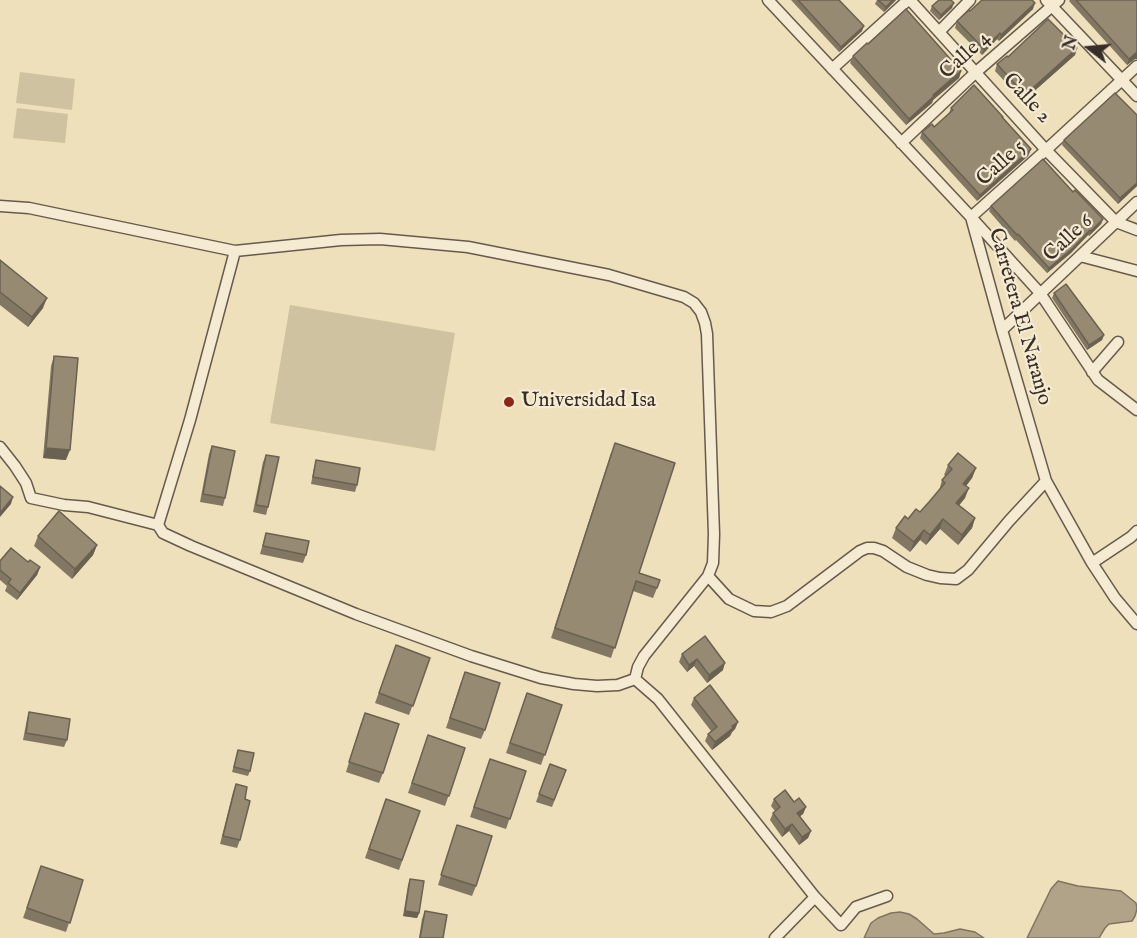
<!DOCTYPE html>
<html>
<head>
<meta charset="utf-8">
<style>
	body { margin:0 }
	#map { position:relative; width:1137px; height:938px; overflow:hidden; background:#eee0ba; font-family:"IM FELL English",serif }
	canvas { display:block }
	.north { position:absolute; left:1059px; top:18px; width:60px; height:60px; -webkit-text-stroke:4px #f4ebd2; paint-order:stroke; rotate:286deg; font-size:16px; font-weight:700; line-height:24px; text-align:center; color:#392d27 }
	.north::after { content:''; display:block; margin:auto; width:21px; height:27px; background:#392d27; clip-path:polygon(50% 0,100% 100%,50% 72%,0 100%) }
</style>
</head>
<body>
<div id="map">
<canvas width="1137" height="938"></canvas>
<div class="north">N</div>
</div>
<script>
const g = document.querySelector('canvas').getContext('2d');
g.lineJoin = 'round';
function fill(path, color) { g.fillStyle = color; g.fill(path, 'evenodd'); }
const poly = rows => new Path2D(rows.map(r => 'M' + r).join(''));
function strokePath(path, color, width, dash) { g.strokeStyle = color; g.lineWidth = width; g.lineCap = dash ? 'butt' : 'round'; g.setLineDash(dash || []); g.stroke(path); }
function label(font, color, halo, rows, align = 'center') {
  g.font = font + ' "IM FELL English",serif'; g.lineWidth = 4.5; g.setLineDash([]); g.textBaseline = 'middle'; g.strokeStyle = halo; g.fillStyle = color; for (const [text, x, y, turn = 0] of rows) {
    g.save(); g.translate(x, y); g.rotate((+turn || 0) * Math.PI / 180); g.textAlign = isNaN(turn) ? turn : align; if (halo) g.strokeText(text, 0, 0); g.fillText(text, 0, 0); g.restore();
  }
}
fill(poly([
	[20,72,75,79,72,110,16,103],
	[17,108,68,114,65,143,13,138],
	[290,305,455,333,435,451,270,423]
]), '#cfc2a1');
const water = poly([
	[1058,881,1078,886,1121,891,1136,903,1137,909,1135,916,1132,921,1109,924,1105,928,1099,938,1027,938,1051,889,1058,881],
	[900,912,909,914,917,919,934,934,944,933,960,929,975,932,984,938,864,938,871,923,878,918,891,913,900,912]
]);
fill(water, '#b0a388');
strokePath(water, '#807461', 1.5);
const street = poly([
	[768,0,971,217,1002,330,1046,481,1092,563,1115,598,1137,624],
	[910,0,1046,150,1116,222,1137,230],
	[1046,0,1137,96],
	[939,32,970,0],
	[1137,66,1046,150,971,217,1040,293,1098,380,1137,410],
	[832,69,908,0],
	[901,143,975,73,1059,0],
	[0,206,29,208,235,251,341,240,380,239,468,247,609,275,684,297,694,303,701,312,705,323,707,334,714,534,713,563,708,576],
	[1080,256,1137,271],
	[1002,330,1137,202],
	[1092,372,1118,342],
	[0,447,15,466,26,483,31,498,64,505,88,507,158,525,163,533,191,546,356,614,471,656,541,678,574,684,597,686,618,685,635,679],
	[158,525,190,420,235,251],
	[1092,563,1131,537,1137,531],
	[635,679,638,667,644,656,708,576,729,599,754,611,771,612,787,606,860,551,867,548,874,548,883,551,907,567,927,575,940,578,956,579,968,570,1009,521,1046,481],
	[635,679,658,699,815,897,775,938],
	[815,897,841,925,856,907,887,896]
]);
strokePath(street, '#665a4c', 13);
strokePath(street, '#f4ebd2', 10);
fill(poly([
	[791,0,839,0,862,31,839,52],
	[877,0,896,0,884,12,875,4],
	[1070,0,1137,0,1137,59,1135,59,1127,65,1069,1],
	[932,6,952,8,939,20,930,11],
	[1033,9,999,41,997,39,982,55,955,28,957,21,970,11],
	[868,44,961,71,959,78,933,100,932,103,906,125,850,63,853,56],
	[1077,48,1075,55,1023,101,995,71,997,64,1008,57],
	[951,108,1003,118,1031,149,1028,156,977,201,920,138,922,132,934,127,949,113],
	[1064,140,1137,186,1118,204,1062,145],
	[1073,192,1103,219,1101,224,1089,236,1088,235,1071,253,1047,273,1016,240,1015,241,989,211,991,206],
	[0,260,43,308,28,327,0,305],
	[1054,293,1104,335,1102,340,1087,350,1052,298],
	[54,356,66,460,43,458,51,366],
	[212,446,225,498,223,506,200,502,209,454],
	[611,453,639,573,657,588,653,598,633,591,611,658,551,638],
	[266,455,268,507,266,515,253,512,263,462],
	[316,460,357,485,355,492,311,484,314,468],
	[948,465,976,468,972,478,966,486,965,498,959,505,975,518,972,528,958,545,940,529,926,545,920,540,910,552,892,538,896,528,908,519,920,512,929,502,939,491,942,480,946,476,944,475],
	[266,533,306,555,303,563,260,554],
	[38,536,97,545,93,555,72,579,34,546],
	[0,561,28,562,40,567,37,575,17,600,5,591,7,586,0,580],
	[705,636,723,670,707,683,694,666,687,672,679,662,682,654],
	[396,645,430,658,409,715,375,703],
	[461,682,485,730,481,739,446,728],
	[527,693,562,705,541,765,506,753],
	[694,698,738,722,735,729,732,732,730,736,712,750,705,741,708,734,711,731,691,705],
	[29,712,67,740,64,747,23,740,27,719],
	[361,723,383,773,379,783,346,772],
	[428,735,465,748,445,806,408,793],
	[238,750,250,771,248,776,232,772],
	[490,759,526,771,506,829,470,817],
	[550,764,566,770,552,807,536,802],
	[236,784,245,799,240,840,237,848,220,844,233,792],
	[386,799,420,811,399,870,365,858],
	[774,799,794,802,806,807,803,814,800,816,811,831,808,838,799,845,789,831,782,837,770,820,773,813,775,811,771,806],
	[454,835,476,886,472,896,438,885],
	[41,866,83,880,66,932,23,918],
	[410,879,419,913,417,918,403,916,408,885],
	[425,911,443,938,419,938,422,919]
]), '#827763');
fill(poly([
	[893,0,896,0,884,12,886,7],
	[954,3,952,8,939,20,941,15],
	[1035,3,1033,9,999,41,1001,35],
	[864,26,862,31,839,52,841,47],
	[1000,33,997,39,982,55,984,49],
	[1077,48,1075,55,1023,101,1025,95],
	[1137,52,1137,59,1135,59,1127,65,1129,59],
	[961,71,959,78,933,100,932,103,906,125,909,119,933,95],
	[1031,149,1028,156,977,201,980,195],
	[1137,183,1137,186,1118,204,1120,198],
	[1103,219,1101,224,1089,236,1091,231],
	[1090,230,1088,235,1071,253,1047,273,1049,268],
	[47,298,43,308,28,327,32,317],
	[1104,335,1102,340,1087,350,1089,345],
	[46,448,70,450,66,460,43,458],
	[976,468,972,478,960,494,963,484],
	[969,488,965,498,953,513,956,503],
	[13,497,11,504,0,517,0,513],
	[975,518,972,528,958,545,962,535],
	[943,519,940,529,926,545,930,535],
	[924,530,920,540,910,552,914,542],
	[97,545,93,555,72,579,75,569],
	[40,567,37,575,17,600,20,593],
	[697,659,694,666,687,672,689,665],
	[725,663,723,670,707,683,709,675],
	[738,722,735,729,732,732,730,736,712,750,715,742],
	[806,807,803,814,795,820,797,813],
	[792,824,789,831,782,837,785,829],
	[811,831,808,838,799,845,802,837],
	[405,911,419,913,417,918,403,916]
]), '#6a6150');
const building = poly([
	[798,0,839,0,864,26,841,47,798,0],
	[878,0,893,0,886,7,878,0],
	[939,0,951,0,954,3,941,15,932,6,939,0],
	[982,0,1032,0,1035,3,1001,35,1000,33,984,49,957,21,969,10,970,11,982,0],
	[1076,0,1137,0,1137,52,1129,59,1076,0],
	[906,9,961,71,933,95,934,96,909,119,853,56,867,43,868,44,906,9],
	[1048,19,1077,48,1025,95,997,64,1007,56,1008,57,1048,19],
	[974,85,1003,117,1002,117,1031,149,980,195,922,132,932,124,934,127,953,110,951,108,974,85],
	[1115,93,1137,115,1137,183,1120,198,1064,140,1115,93],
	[1043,159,1073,192,1075,190,1103,219,1091,231,1090,230,1073,248,1049,268,1018,234,1017,235,991,206,1043,159],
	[0,260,47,298,32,317,0,292,0,260],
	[1066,284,1104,335,1089,345,1054,293,1066,284],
	[54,356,78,358,70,450,46,448,54,356],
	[615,443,675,463,639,573,660,580,657,588,636,581,615,648,555,628,615,443],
	[212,446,235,451,225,498,203,494,212,446],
	[958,453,976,468,963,484,969,488,956,503,975,518,962,535,943,519,930,535,924,530,914,542,896,528,905,516,908,519,916,509,920,512,929,502,945,483,942,480,952,469,948,465,958,453],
	[266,455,279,457,268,507,256,505,266,455],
	[316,460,360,468,357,485,313,477,316,460],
	[0,486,13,497,0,513,0,486],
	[59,511,97,545,75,569,38,536,59,511],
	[266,533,309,541,306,555,263,546,266,533],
	[11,548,28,562,30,560,40,567,20,593,8,583,11,579,0,570,0,561,11,548],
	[705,636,725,663,709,675,697,659,689,665,682,654,705,636],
	[396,645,430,658,413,706,379,693,396,645],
	[465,672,500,683,485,730,450,718,465,672],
	[710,685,738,722,732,726,733,728,715,742,708,734,717,727,694,698,710,685],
	[527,693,562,705,545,755,510,743,527,693],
	[29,712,70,719,67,740,26,733,29,712],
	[365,713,399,724,383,773,349,762,365,713],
	[428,735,465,748,449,796,412,783,428,735],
	[238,750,254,753,250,771,234,767,238,750],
	[490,759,526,771,510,819,474,807,490,759],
	[550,764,566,770,554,800,539,794,550,764],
	[236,784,247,787,245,799,250,801,240,840,223,836,236,784],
	[785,790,794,802,799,798,806,807,797,813,811,831,802,837,792,824,785,829,773,813,780,807,774,799,785,790],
	[386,799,420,811,402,860,369,849,386,799],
	[457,825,492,836,476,886,441,875,457,825],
	[41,866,83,880,70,923,27,908,41,866],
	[410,879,424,881,419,913,405,911,410,879],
	[425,911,447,915,443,938,420,938,425,911]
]);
fill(building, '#978a73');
strokePath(building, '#6a6150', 1.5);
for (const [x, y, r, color] of [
	[509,402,6,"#8f2418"]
]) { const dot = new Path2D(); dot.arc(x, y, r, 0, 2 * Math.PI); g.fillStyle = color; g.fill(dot); strokePath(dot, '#f4ebd2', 2); }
label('21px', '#392d27', '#f4ebd2', [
	["Calle 4",966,56,-42],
	["Calle 2",1026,99,47],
	["Calle 5",1002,164,-42],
	["Calle 6",1069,239,-43],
	["Carretera El Naranjo",1019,317,74]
]);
label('21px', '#392d27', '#f4ebd2', [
	["Universidad Isa",521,402]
], 'left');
</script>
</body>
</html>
